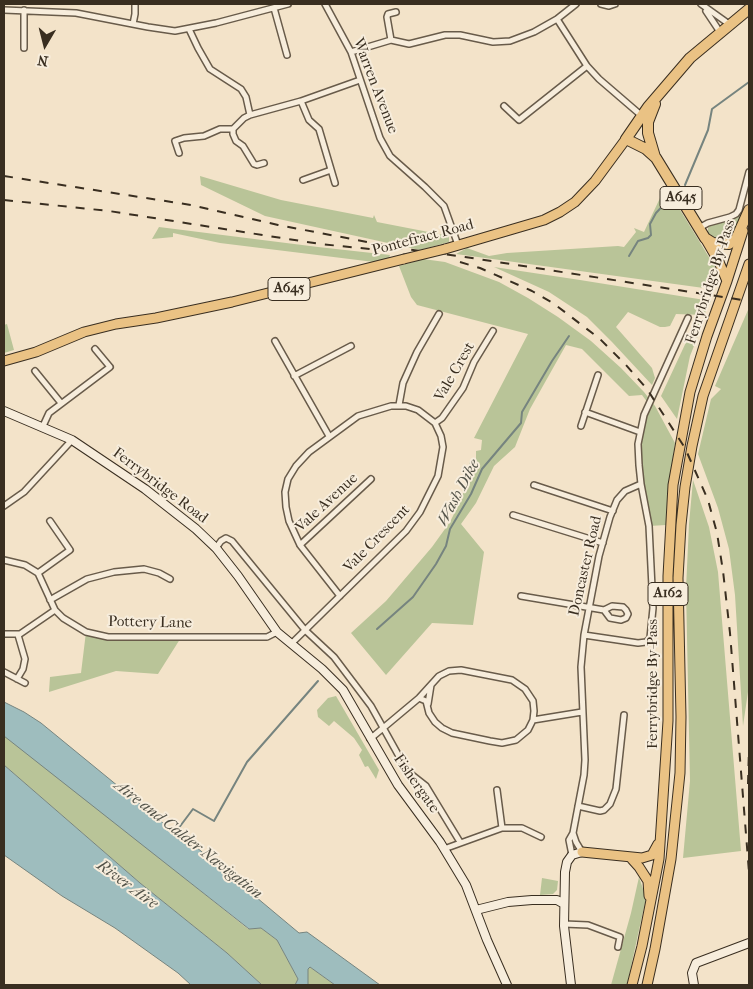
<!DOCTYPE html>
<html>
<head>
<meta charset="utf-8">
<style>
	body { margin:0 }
	#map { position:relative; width:753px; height:989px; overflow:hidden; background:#f3e3c9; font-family:"IM FELL French Canon",serif }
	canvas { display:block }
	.frame { position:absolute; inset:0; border:5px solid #392e20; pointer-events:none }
	.north { position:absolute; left:20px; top:20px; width:50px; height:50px; -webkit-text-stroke:4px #f7eddc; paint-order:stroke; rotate:188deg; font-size:14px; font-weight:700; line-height:20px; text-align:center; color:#392e20 }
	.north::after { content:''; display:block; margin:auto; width:18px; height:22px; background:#392e20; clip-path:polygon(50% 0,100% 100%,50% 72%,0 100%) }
</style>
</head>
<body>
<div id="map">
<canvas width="753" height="989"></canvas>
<div class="frame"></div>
<div class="north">N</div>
</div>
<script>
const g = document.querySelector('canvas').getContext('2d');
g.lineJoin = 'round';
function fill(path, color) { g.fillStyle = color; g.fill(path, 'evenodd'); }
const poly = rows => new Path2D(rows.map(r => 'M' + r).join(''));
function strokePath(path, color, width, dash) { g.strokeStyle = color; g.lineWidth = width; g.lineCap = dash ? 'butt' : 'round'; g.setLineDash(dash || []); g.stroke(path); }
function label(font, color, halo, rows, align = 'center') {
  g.font = font + ' "IM FELL French Canon",serif'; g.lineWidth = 4; g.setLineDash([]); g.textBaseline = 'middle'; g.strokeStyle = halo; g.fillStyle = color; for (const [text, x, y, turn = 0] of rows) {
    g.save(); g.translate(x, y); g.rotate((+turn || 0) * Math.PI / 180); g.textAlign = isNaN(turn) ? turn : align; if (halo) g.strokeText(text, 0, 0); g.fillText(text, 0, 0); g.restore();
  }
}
fill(poly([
	[200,176,281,200,373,218,374,215,377,222,449,236,449,242,420,250,265,216,201,185],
	[671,195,715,267,714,285,711,289,456,254,467,248,489,256,507,253,618,246,624,247,636,232,634,228,644,232,660,198],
	[740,214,743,215,732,238,716,241,708,235,708,228,711,224,735,218],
	[159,227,318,247,390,255,389,258,374,262,220,243,173,233,173,237,152,239],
	[423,259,445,262,499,282,528,298,558,317,591,341,621,368,644,392,655,406,675,443,669,485,666,525,649,526,641,484,638,444,648,403,642,395,629,396,582,349,566,345,530,409,515,447,494,466,476,503,461,524,484,552,473,625,432,623,386,675,351,633,386,601,432,547,450,522,462,498,470,461,476,459,476,451,481,450,482,440,474,438,528,334,417,305,411,297,399,266],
	[494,267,580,280,711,301,704,315,676,314,670,326,665,327,660,327,628,312,616,327,652,368,655,378,652,385,612,342,587,317,549,292],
	[748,310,749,685,743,726,735,595,729,549,718,508,698,454,711,399,721,389,715,386],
	[700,320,704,321,690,356,677,419,661,396,695,323],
	[7,324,14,350,4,353,4,325],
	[693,480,709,527,718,572,741,851,683,858,690,781,686,589,689,524],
	[86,632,108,637,182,636,158,674,116,671,49,692,50,677,81,673],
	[336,696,379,770,376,779,368,766,365,767,359,755,362,750,354,738,334,721,329,726,318,717,317,710,328,698],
	[4,736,19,745,248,929,261,928,277,940,298,979,295,985,262,985,227,953,140,883,4,765],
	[639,877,646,898,627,985,611,985,631,913],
	[542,878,558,881,557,890,553,894,540,895],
	[310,967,335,985,308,985,308,969]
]), '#b9c498');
const water = poly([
	[4,702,24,712,41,723,168,827,177,831,299,933,307,932,380,985,335,985,310,967,308,969,308,985,295,985,298,979,277,940,261,928,249,929,4,736,4,702],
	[4,765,140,883,227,953,262,985,191,985,178,973,115,928,62,896,4,855,4,765]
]);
fill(water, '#9ebdbe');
strokePath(water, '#76847f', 1);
strokePath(poly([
	[685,185,708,130,712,109,749,82],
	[629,256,638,241,648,238,651,235,650,224,656,213,670,198],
	[377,629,413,597,436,564,446,546,450,529,471,494,482,469,521,423,522,412,552,361,569,336],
	[175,833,193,809,214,821,247,762,318,681]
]), '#76847f', 2);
const street = poly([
	[325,4,351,52,380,138,390,156,425,187,444,206,458,245],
	[601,4,609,6,615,4],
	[701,4,729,24],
	[274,8,287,55],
	[4,10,76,13,148,27,175,31,216,23,288,4],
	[24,10,24,48],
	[706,11,720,32],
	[557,19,587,66,599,79,642,116],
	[133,24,135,14,135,4],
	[189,29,198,48,210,69,241,89,246,97,250,115,244,118,233,129,233,134,236,141,243,146,254,164,257,165,264,163],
	[391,40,387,17,388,14,396,12],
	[351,52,391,40,409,44,445,35,460,35,493,42,510,41,534,32,557,19,576,4],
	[301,101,309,120,319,129,335,183],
	[504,106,519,120,587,66],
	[250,115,301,101,360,80],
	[179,153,175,141,184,138,204,136,220,129,233,129],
	[303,180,331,170],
	[699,228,708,223,730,217,736,214,739,210,749,172],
	[275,341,329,436],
	[35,371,61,403],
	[294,376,351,346],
	[399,405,403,383,417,352,439,314],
	[585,412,640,432],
	[435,423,442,418,463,388,474,362,493,331],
	[43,426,49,413,110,367,95,349],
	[581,426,598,375],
	[534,485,613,511],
	[4,506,24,492,72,440],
	[513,515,603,543],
	[300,545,371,479],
	[216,548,221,541,226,538,232,541,305,630,334,657,371,706,405,767,412,775,426,786,460,842],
	[4,560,25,565,38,573,55,610,63,618,86,632,108,637,267,637,277,632],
	[38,573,70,550,50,521],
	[521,596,604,610,612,606,623,607,626,610,628,614,626,618,621,620,610,618,604,610],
	[50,600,87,579,114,572,144,569,159,573,170,579],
	[4,634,20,634,55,610],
	[584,635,638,643,646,642,650,638,653,608,649,526,641,484],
	[291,644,406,531,420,512,438,476,443,447,441,436,435,423,418,410,406,406,391,406,358,416,309,452,296,466,288,479,285,492,286,507,289,521,300,545,340,596],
	[4,672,25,683],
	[17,679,23,669,25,659,18,635],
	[419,698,426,701,429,713,435,722,442,728,452,733,490,741,502,743,516,740,528,730,533,720],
	[428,704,431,685],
	[370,739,419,698,439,676,449,671,461,670,512,680,525,689,533,701,534,711,533,720,582,712],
	[497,790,502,828],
	[578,806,600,811,604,810,610,804,616,789,624,715],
	[573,833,576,842,582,852],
	[444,849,502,828,522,828,541,837],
	[572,855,569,840,573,833,584,775,585,760,581,667,584,635,599,556,610,517,617,500,625,491,641,484,639,465,638,444,644,415,688,318],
	[564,924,588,925,620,937,618,947]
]);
const secondary = poly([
	[4,411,72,440,145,489,196,529,216,548,238,576,277,632,322,669,343,690,398,785,440,842,466,885,487,940,507,985],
	[476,910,508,902,532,900,557,900,564,904],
	[571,985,564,926,565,872,567,862,572,855,582,852],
	[694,985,692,973,696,963,749,943]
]);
const primary = poly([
	[705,238,719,262,727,281],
	[445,249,544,220,560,212,575,202,595,181,626,139],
	[4,361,36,352,84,332,116,324,156,318,232,302,404,259],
	[582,852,642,858,652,855,658,844],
	[630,857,639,867,648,881,649,896],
	[632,985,642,946,659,859,668,721,668,576,673,485,690,392,707,336,727,281,743,231],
	[647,985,655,949,671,859,680,773,681,717,678,578,681,525,685,487,692,446,703,396,749,264]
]);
const highway = poly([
	[749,9,690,58,648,107,626,139,646,149,656,158,705,238,713,243,729,244,736,239,749,210],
	[655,104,648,122,648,133,655,157]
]);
strokePath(street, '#685b4a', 8);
strokePath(secondary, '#392e20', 10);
strokePath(primary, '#392e20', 11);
strokePath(highway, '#392e20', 12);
strokePath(street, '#f7eddc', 5);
strokePath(secondary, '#f7eddc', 8);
strokePath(primary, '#eac284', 9);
strokePath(highway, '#eac284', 10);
strokePath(poly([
	[4,176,191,205,278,225,399,248,465,257,749,301],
	[4,200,109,211,320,244,370,249],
	[460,262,480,268,532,291,553,303,600,339,626,365,647,389,685,448,708,500,717,533,723,571,730,633,749,872],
	[748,784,749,748]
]), '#392e20', 2, [9, 9]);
const primaryBridge = poly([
	[404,259,445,249]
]);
strokePath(primaryBridge, '#392e20', 11, []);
strokePath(primaryBridge, '#eac284', 9);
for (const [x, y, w] of [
	[681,198,42],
	[289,289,42],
	[668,594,40]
]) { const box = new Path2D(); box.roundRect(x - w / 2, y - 11.5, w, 23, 4); g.fillStyle = '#f7eddc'; g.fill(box); strokePath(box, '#392e20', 1); }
label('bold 14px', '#392e20', null, [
	["A645",681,198],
	["A645",289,289],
	["A162",668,594]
]);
label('15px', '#392e20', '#f7eddc', [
	["Warren Avenue",375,86,69],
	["Pontefract Road",423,238,-15],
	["Ferrybridge By-Pass",711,282,-72],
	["Vale Crest",455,372,-60],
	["Ferrybridge Road",160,486,37],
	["Vale Avenue",327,503,-43],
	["Vale Crescent",377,539,-46],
	["Doncaster Road",586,566,-77],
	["Pottery Lane",150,623,1],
	["Ferrybridge By-Pass",653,684,-90],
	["Fishergate",416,784,55]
]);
label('italic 16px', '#525248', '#f7eddc', [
	["Wash Dike",459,493,-62],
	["Aire and Calder Navigation",188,840,38],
	["River Aire",127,885,36]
]);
</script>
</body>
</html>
